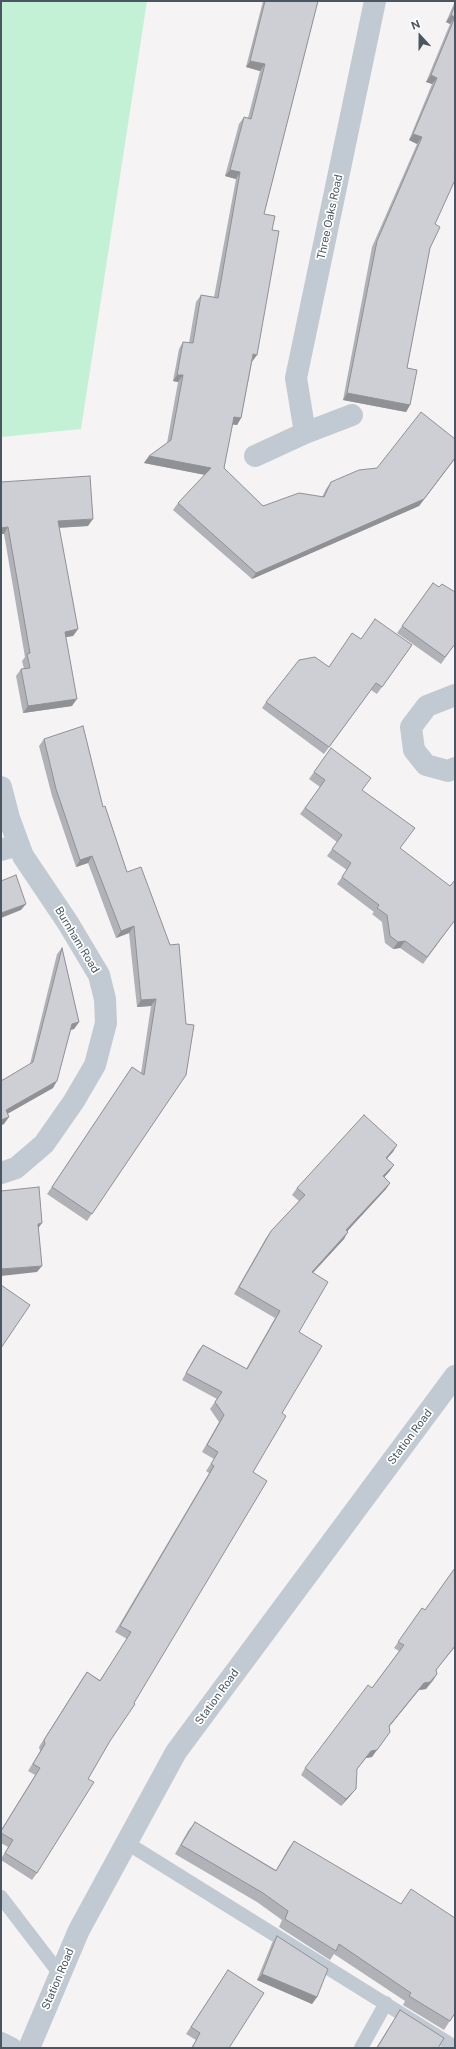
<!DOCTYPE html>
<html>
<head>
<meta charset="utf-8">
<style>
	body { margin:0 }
	#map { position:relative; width:456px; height:2049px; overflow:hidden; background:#f5f3f3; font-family:"Public Sans",sans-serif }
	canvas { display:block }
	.frame { position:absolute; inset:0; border:2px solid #4a5661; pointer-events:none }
	.north { position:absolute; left:400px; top:16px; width:40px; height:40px; -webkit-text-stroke:3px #fff; paint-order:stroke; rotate:339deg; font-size:11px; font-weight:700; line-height:16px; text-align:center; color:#4a5661 }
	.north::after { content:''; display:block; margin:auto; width:14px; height:18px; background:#4a5661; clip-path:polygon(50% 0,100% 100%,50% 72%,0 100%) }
</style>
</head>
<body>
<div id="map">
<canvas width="456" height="2049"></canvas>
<div class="frame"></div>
<div class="north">N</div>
</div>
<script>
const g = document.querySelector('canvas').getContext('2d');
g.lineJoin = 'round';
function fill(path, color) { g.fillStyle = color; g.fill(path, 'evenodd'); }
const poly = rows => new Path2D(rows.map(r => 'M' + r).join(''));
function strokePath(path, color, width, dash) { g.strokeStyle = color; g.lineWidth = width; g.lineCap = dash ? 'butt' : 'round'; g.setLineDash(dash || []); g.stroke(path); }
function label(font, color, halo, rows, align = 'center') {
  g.font = font + ' "Public Sans",sans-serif'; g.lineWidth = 3.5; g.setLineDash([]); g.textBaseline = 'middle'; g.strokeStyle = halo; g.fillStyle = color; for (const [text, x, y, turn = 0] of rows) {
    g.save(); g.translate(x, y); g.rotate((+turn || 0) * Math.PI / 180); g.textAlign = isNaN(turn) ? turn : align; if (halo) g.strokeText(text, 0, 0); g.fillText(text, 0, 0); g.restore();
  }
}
fill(poly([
	[1,1,147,1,81,429,1,437]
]), '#c3f1d5');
strokePath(poly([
	[127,1843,455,2047],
	[1,1897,60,1974],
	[361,2048,386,2003]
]), '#c1cad2', 14);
strokePath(poly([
	[305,433,296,378,375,1],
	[255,456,305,433,352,415],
	[455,695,427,706,411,727,414,750,426,765,448,771,455,768],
	[1,787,9,818,23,856,68,923,99,975,105,999,106,1023,95,1065,74,1101,44,1144,16,1168,1,1173],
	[1,850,18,845],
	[1,2043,11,2048]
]), '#c1cad2', 22);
strokePath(poly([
	[29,2048,79,1930,176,1752,455,1376]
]), '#c1cad2', 22);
fill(poly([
	[263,1,318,1,264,214,252,362,241,418,237,425,232,424,224,468,263,506,322,497,326,489,331,482,377,468,455,439,455,459,419,506,252,579,173,510,178,503,205,475,144,463,149,456,167,443,178,382,173,381,179,349,183,342,189,343,196,302,201,295,214,297,236,179,225,176,239,124,244,117,248,118,260,71,246,67],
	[454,1,455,1,455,156,435,224,430,248,407,368,410,405,406,412,343,400,372,247,417,144,409,140,432,84,426,82,450,24,446,22,455,1],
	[1,482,88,526,59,528,78,629,73,636,66,637,72,706,23,713,16,676,21,669,24,669,22,661,25,657,4,534,1,534],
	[433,583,439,587,455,644,441,664,397,633],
	[361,639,412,645,377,694,371,690,324,754,262,708,266,702,328,667],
	[44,739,103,807,186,1075,87,1221,47,1194,132,1067,141,1073,151,1006,137,1007,129,933,116,938,88,863,76,867,52,796,39,746],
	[331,748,362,790,400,848,455,920,423,964,400,948,393,949,385,943,382,922,372,914,374,912,337,884,347,870,327,856,337,842,300,814,320,787,309,779],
	[62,948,79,1022,74,1029,71,1030,53,1088,8,1113,4,1124,1,1125,30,1064,57,954],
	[397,1145,387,1159,394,1165,384,1177,390,1183,386,1189,347,1231,344,1239,313,1273,299,1332,282,1413,253,1472,110,1741,88,1779,37,1873,32,1880,1,1860,1,1859,8,1847,1,1843,1,1830,35,1775,28,1771,40,1751,39,1747,82,1679,87,1672,100,1680,127,1639,115,1632,209,1473,206,1471,214,1459,202,1452,219,1422,210,1409,217,1399,182,1380,198,1351,203,1345,246,1369,275,1318,234,1294,266,1238,271,1231,299,1201,292,1195,297,1188],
	[455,1568,455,1647,436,1670,437,1674,433,1681,426,1689,419,1690,389,1727,372,1757,366,1758,357,1769,351,1795,341,1806,301,1775,305,1768,372,1688,399,1651,394,1648,422,1608,425,1610],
	[195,1822,276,1870,288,1849,294,1841,455,2013,444,2030,403,2005,405,2001,334,1954,330,1960,279,1927,282,1920,257,1902,175,1854,188,1831],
	[277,1936,317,1997,312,2004,257,1980,272,1943],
	[228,1970,229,2048,191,2048,196,2040,186,2034],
	[400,2010,438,2048,376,2048]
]), '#b0b2b7');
fill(poly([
	[451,15,455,17,450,24,446,22],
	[250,61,265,64,260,71,246,67],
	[431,75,437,78,432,84,426,82],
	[413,134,422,137,417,144,409,140],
	[230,170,240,172,236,179,225,176],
	[253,354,257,355,252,362],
	[177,375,183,375,178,382,173,381],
	[347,393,410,405,406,412,343,400],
	[234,417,241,418,237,425,229,424],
	[149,456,211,468,206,475,144,463],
	[455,458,419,506,252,579,256,573],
	[93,519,88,526,53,528,58,521],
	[8,527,4,534,1,534,1,528],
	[78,629,73,636,60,638,65,632],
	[77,699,72,706,23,713,28,706],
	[92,856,88,863,76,867,80,860],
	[26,904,21,910,1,918,1,913],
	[134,926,129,933,116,938,121,931],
	[405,941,400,948,393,949,398,942],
	[156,999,151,1006,137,1007,141,1000],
	[79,1022,74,1029,68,1030,72,1024],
	[57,1081,53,1088,2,1117,6,1110],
	[9,1117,4,1124,1,1125,1,1120],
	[397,1145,393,1152,381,1165,386,1158],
	[394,1165,389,1172,379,1183,383,1176],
	[390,1183,386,1189,342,1237,346,1230],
	[42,1223,37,1230,38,1224],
	[348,1232,344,1239,307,1279,312,1272],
	[42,1266,37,1272,1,1276,1,1269],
	[437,1674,426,1689,419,1690,384,1733,389,1726,424,1683],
	[385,1739,372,1757,366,1758,352,1775,371,1751],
	[356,1789,351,1795,341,1806,346,1799],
	[262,1974,317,1997,312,2004,257,1980]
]), '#909195');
const building = poly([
	[265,1,318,1,264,214,275,216,272,230,279,231,257,355,253,354,241,418,234,417,224,468,263,506,299,493,324,497,331,482,359,470,377,468,421,412,455,439,455,458,424,499,256,573,178,503,211,468,149,456,171,440,183,375,177,375,183,342,193,343,201,295,218,298,240,172,230,170,244,117,251,119,265,64,250,61,265,1],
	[455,5,455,17,451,15,455,5],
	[455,17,455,156,454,158,455,159,455,180,435,224,440,227,430,248,407,368,417,370,410,405,347,393,377,241,422,137,413,134,437,78,431,75,455,17],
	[90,476,93,519,58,521,78,629,65,632,77,699,28,706,21,669,30,668,27,654,30,653,8,527,1,528,1,482,90,476],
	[433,583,439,587,442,584,455,592,455,644,445,657,402,626,433,583],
	[375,619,412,645,382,687,376,683,329,747,266,702,299,660,315,657,329,667,352,633,361,639,375,619],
	[83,726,103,807,105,806,127,872,141,867,170,945,179,944,186,1024,194,1025,186,1075,92,1214,52,1187,132,1067,144,1075,156,999,141,1000,134,926,121,931,92,856,80,860,56,789,44,739,83,726],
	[331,748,371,778,362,790,415,828,400,848,450,886,455,880,455,920,427,957,405,941,398,942,390,936,387,915,377,908,379,905,342,877,351,863,332,849,342,835,305,808,325,780,314,772,331,748],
	[16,875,26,904,1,913,1,881,16,875],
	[62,948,79,1022,72,1024,57,1081,6,1110,9,1117,1,1120,1,1081,33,1062,62,948],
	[364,1115,397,1145,386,1158,394,1165,383,1176,390,1183,346,1230,348,1232,312,1272,328,1282,299,1332,322,1346,282,1413,286,1416,253,1472,267,1481,134,1703,135,1704,110,1741,88,1779,94,1782,37,1873,5,1853,13,1840,1,1833,1,1831,40,1768,33,1764,45,1744,44,1740,87,1672,100,1681,131,1632,120,1626,214,1466,211,1464,218,1452,207,1445,224,1415,215,1402,222,1392,186,1373,203,1345,247,1369,280,1311,239,1287,271,1231,305,1195,297,1188,364,1115],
	[39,1187,42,1223,38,1224,42,1266,1,1269,1,1191,39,1187],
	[1,1285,30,1305,1,1348,1,1285],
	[455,1568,455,1646,436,1670,437,1674,430,1682,424,1683,389,1726,390,1732,377,1750,371,1751,357,1769,356,1789,346,1799,305,1768,368,1685,372,1688,404,1645,398,1642,422,1608,425,1610,455,1568],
	[195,1822,276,1871,294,1841,401,1904,411,1889,455,1918,455,2013,450,2021,409,1996,411,1993,339,1944,336,1951,285,1919,288,1911,263,1893,181,1845,195,1822],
	[277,1936,328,1969,317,1997,262,1974,277,1936],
	[228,1970,264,1993,229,2048,192,2048,200,2033,191,2027,228,1970],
	[400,2010,444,2038,438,2048,377,2048,400,2010]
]);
fill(building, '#cdcfd5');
strokePath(building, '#909195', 1);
label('11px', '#4a5661', '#fff', [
	["Three Oaks Road",330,217,-78],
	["Burnham Road",77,940,59],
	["Station Road",410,1437,-53],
	["Station Road",217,1697,-54],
	["Station Road",58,1979,-67]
]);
</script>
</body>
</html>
